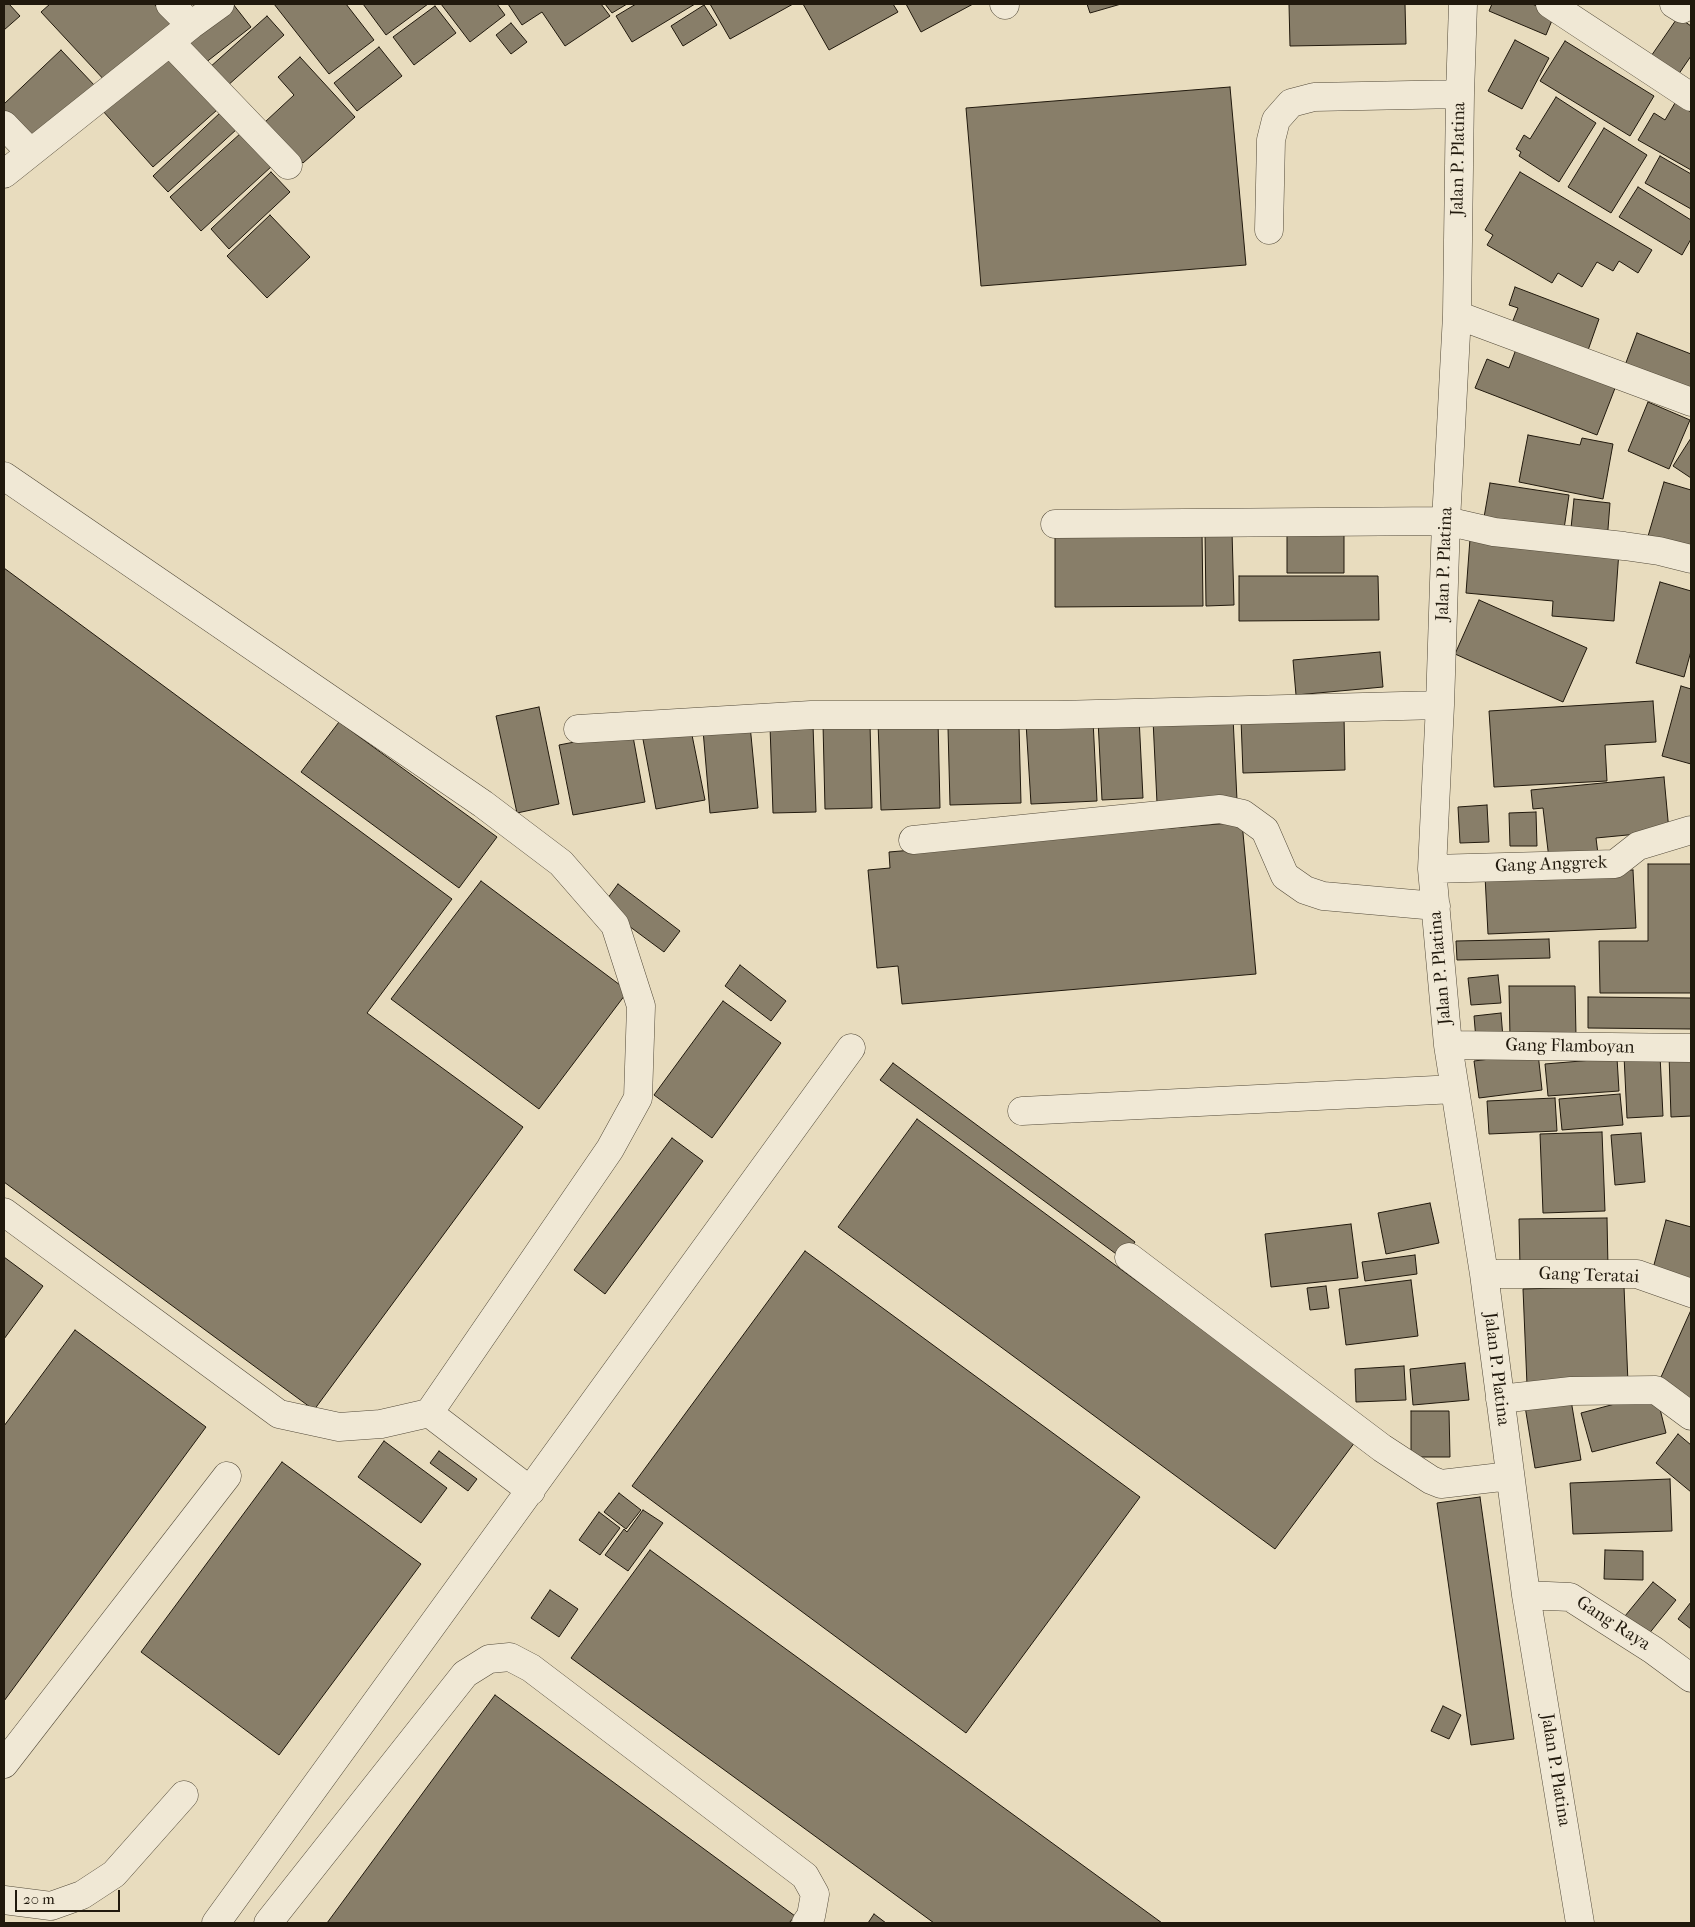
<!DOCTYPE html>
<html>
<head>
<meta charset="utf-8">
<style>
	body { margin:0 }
	#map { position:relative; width:1695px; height:1927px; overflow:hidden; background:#e8dcbe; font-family:"IM FELL French Canon",serif }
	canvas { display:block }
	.frame { position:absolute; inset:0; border:5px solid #21190d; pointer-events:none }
	.scale { position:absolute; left:15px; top:1890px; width:105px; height:22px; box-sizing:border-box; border:2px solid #21190d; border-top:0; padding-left:6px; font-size:15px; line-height:18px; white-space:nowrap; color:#21190d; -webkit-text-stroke:4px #f0e8d5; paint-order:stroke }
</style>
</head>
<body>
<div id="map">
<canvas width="1695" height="1927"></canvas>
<div class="frame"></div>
<div class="scale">20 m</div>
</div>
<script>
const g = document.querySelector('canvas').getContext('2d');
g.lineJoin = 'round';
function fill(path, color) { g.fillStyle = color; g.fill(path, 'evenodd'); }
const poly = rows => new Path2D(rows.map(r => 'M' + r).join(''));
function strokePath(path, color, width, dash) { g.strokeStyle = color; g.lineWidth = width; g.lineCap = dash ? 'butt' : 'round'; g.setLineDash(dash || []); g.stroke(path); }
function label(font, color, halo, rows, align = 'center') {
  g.font = font + ' "IM FELL French Canon",serif'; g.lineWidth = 4; g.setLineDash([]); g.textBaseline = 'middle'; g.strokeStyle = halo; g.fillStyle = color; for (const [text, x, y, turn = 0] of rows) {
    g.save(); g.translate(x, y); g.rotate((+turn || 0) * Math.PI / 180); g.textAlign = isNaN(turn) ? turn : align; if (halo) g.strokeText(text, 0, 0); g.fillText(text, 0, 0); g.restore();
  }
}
const building = poly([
	[4,4,9,4,20,16,4,30,4,4],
	[50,4,154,4,172,23,107,83,41,12,50,4],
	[233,4,251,27,200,67,181,42,233,4],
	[274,4,346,4,374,40,329,74,274,4],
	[363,4,428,4,386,35,363,4],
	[441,4,497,4,505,15,470,42,441,4],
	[508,4,601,4,610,16,565,46,542,12,522,25,508,4],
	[605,4,627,4,612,13,605,4],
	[636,4,695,4,632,42,616,16,636,4],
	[710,4,793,4,730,39,710,4],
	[803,4,893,4,898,12,829,50,803,4],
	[906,4,973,4,921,32,906,4],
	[1087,4,1121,4,1090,13,1087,4],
	[1289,4,1405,4,1406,44,1290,46,1289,4],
	[1492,4,1532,4,1555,13,1546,35,1489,11,1492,4],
	[704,5,717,25,683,46,671,26,704,5],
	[435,6,456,33,414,65,393,37,435,6],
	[267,16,284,35,226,87,209,68,267,16],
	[1678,17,1691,26,1691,56,1674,81,1647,62,1678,17],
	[511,23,527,42,511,54,496,35,511,23],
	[1515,40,1549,58,1522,109,1488,91,1515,40],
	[1565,41,1654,96,1630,136,1540,81,1565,41],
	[379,47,402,76,357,111,334,83,379,47],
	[61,50,96,87,32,147,4,118,4,104,61,50],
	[165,53,217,110,153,167,102,110,165,53],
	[300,57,355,117,303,163,265,122,294,95,278,77,300,57],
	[1230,87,1246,265,981,286,966,108,1230,87],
	[1556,97,1596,123,1559,182,1519,156,1521,152,1516,149,1524,135,1530,139,1556,97],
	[1675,103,1691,112,1691,170,1638,140,1654,113,1665,120,1675,103],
	[221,112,237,129,168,192,153,176,221,112],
	[1604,128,1647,155,1611,213,1568,187,1604,128],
	[241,133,272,166,201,231,170,197,241,133],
	[1660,156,1691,174,1691,209,1645,183,1660,156],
	[271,172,290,192,229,249,211,229,271,172],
	[1520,172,1652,250,1638,273,1619,261,1613,271,1597,262,1582,287,1558,273,1552,283,1487,245,1493,235,1485,230,1520,172],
	[1638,187,1691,220,1691,239,1682,255,1619,217,1638,187],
	[270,215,310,257,267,298,227,256,270,215],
	[1515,287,1599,319,1586,356,1510,328,1518,308,1509,305,1515,287],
	[1637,333,1691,354,1691,393,1624,368,1637,333],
	[1518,344,1617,383,1597,435,1475,388,1487,359,1509,368,1518,344],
	[1648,402,1690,420,1669,469,1628,451,1648,402],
	[1528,435,1580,445,1582,438,1613,444,1603,499,1519,482,1528,435],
	[1691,438,1691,478,1673,466,1691,438],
	[1664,482,1691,490,1691,553,1646,543,1664,482],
	[1490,483,1569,495,1563,536,1483,523,1490,483],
	[1574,499,1610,503,1607,542,1570,538,1574,499],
	[1287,526,1344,527,1344,573,1287,573,1287,526],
	[1202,531,1203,606,1055,607,1055,533,1202,531],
	[1205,531,1232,531,1234,605,1206,606,1205,531],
	[1470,539,1619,551,1614,621,1552,616,1553,601,1466,593,1470,539],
	[4,568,452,899,367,1013,523,1127,314,1410,4,1182,4,568],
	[1239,576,1378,576,1379,620,1239,621,1239,576],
	[1660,582,1691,591,1691,651,1684,677,1636,663,1660,582],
	[1479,600,1587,648,1563,702,1455,654,1479,600],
	[1380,652,1383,687,1296,695,1293,660,1380,652],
	[1681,686,1691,689,1691,764,1662,756,1681,686],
	[1653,701,1656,742,1605,745,1607,781,1494,787,1489,711,1653,701],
	[539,707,559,804,517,813,496,716,539,707],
	[1344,716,1345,770,1243,773,1241,719,1344,716],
	[1139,717,1143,798,1102,800,1098,720,1139,717],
	[1233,717,1237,800,1157,803,1153,720,1233,717],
	[938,720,940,808,881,810,878,722,938,720],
	[1093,720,1097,801,1031,804,1026,723,1093,720],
	[339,722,497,837,459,888,301,772,339,722],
	[870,723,872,808,825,809,823,724,870,723],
	[690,725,705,800,656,809,642,734,690,725],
	[750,725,758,808,710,813,703,730,750,725],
	[813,725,816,812,773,813,770,726,813,725],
	[1019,726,1021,803,950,805,948,728,1019,726],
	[632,731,645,802,573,815,559,745,632,731],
	[1664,777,1669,831,1596,838,1598,854,1549,859,1543,808,1533,809,1531,790,1664,777],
	[1487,805,1489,842,1460,843,1458,807,1487,805],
	[1536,812,1537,846,1510,846,1509,813,1536,812],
	[1242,822,1256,974,902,1004,898,966,877,968,868,870,890,868,889,852,1242,822],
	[1648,864,1691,864,1691,993,1600,993,1599,941,1648,941,1648,864],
	[1633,870,1636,928,1488,934,1485,876,1633,870],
	[481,881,628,991,539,1109,391,999,481,881],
	[618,884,680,931,664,952,602,906,618,884],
	[1549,939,1550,958,1457,960,1456,941,1549,939],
	[740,965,786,1001,771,1021,725,986,740,965],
	[1498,975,1501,1003,1471,1005,1468,978,1498,975],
	[1509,986,1575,986,1576,1036,1510,1038,1509,986],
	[1588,997,1691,998,1691,1029,1588,1028,1588,997],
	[723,1001,781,1043,712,1138,654,1095,723,1001],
	[1501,1013,1503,1038,1476,1040,1474,1016,1501,1013],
	[1538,1053,1542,1090,1479,1098,1474,1061,1538,1053],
	[1669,1054,1691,1054,1691,1116,1671,1117,1669,1054],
	[1660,1055,1663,1116,1627,1118,1624,1056,1660,1055],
	[1617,1058,1619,1091,1548,1096,1545,1064,1617,1058],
	[893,1063,1135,1242,1123,1259,880,1080,893,1063],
	[1620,1094,1623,1125,1562,1130,1559,1099,1620,1094],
	[1555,1098,1557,1131,1489,1134,1487,1101,1555,1098],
	[917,1119,1355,1442,1275,1549,838,1227,917,1119],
	[1602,1132,1605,1211,1543,1213,1540,1134,1602,1132],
	[1641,1133,1645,1182,1615,1185,1611,1135,1641,1133],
	[672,1138,703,1161,605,1294,574,1270,672,1138],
	[1430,1203,1439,1243,1386,1254,1378,1213,1430,1203],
	[1607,1218,1608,1267,1520,1268,1519,1219,1607,1218],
	[1666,1220,1691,1227,1691,1287,1651,1276,1666,1220],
	[1351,1224,1358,1278,1271,1287,1265,1234,1351,1224],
	[805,1251,1140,1497,966,1733,632,1486,805,1251],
	[1415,1255,1417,1274,1365,1281,1362,1262,1415,1255],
	[4,1257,43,1286,4,1339,4,1257],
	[1411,1280,1418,1336,1346,1345,1339,1289,1411,1280],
	[1326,1286,1329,1308,1310,1310,1307,1288,1326,1286],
	[1624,1286,1628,1383,1527,1385,1523,1289,1624,1286],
	[1691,1310,1691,1401,1657,1386,1691,1310],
	[75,1330,206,1427,4,1701,4,1426,75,1330],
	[1465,1363,1469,1400,1413,1405,1410,1369,1465,1363],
	[1404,1366,1406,1400,1356,1402,1355,1369,1404,1366],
	[1656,1393,1666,1433,1592,1452,1581,1413,1656,1393],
	[1570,1394,1581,1460,1535,1468,1524,1400,1570,1394],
	[1411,1411,1449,1411,1450,1457,1411,1457,1411,1411],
	[1678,1434,1691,1445,1691,1492,1656,1463,1678,1434],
	[384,1441,447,1488,421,1523,358,1477,384,1441],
	[439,1451,477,1479,468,1491,430,1463,439,1451],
	[282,1462,421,1564,279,1755,141,1652,282,1462],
	[1670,1479,1672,1531,1573,1534,1570,1483,1670,1479],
	[619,1493,641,1510,626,1529,604,1512,619,1493],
	[1480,1497,1514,1739,1471,1745,1437,1503,1480,1497],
	[643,1510,663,1523,628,1571,605,1555,624,1529,627,1532,643,1510],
	[599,1512,620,1528,600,1555,579,1540,599,1512],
	[650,1550,1162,1923,934,1923,571,1658,650,1550],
	[1605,1550,1643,1551,1643,1580,1604,1579,1605,1550],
	[1653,1582,1676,1600,1648,1635,1625,1616,1653,1582],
	[550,1590,578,1609,559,1637,531,1618,550,1590],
	[1691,1602,1691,1629,1678,1619,1691,1602],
	[495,1695,795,1916,789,1923,327,1923,495,1695],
	[1443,1706,1461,1715,1449,1739,1431,1731,1443,1706],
	[874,1914,886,1923,868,1923,874,1914]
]);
fill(building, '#887e69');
strokePath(building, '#21190d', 1);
const minor = poly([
	[170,4,191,25],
	[1004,4,1005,5],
	[1463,4,1460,94,1457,315,1446,521,1440,705,1432,869,1448,1045,1484,1274,1526,1595,1580,1923],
	[1550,4,1691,97],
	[1674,4,1682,9],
	[170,42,288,165],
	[4,125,30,152],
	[4,174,191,25,220,4],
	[1269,230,1271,140,1276,120,1291,103,1314,97,1460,94],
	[1457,315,1691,402],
	[4,476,483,804,561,863,615,925,641,1006,638,1098,610,1149,429,1413,381,1424,339,1427,279,1414,4,1212],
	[1055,524,1446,521,1494,532,1624,546,1659,551,1691,559],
	[578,729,811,715,1058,715,1440,705],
	[913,840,1220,809,1243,814,1265,830,1285,876,1305,890,1323,896,1436,906],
	[1432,869,1615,864,1638,846,1691,830],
	[1448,1045,1691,1048],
	[1022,1111,1455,1089],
	[1129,1257,1382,1448,1431,1480,1441,1484,1510,1476],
	[1484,1274,1637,1274,1691,1293],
	[1500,1399,1571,1391,1656,1390,1691,1416],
	[429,1413,531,1491],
	[1526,1595,1570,1597,1653,1650,1691,1678],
	[4,1764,227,1476],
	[4,1900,51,1906,82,1895,114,1874,184,1795],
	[216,1923,851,1048],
	[268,1923,465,1674,489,1659,510,1657,531,1668,805,1876,815,1894,811,1916,806,1923]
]);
strokePath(minor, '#534a39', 29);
strokePath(minor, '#f0e8d5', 28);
label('18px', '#21190d', '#f0e8d5', [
	["Jalan P. Platina",1459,159,-89],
	["Jalan P. Platina",1445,564,-88],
	["Gang Anggrek",1551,865,-2],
	["Jalan P. Platina",1441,968,-95],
	["Gang Flamboyan",1570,1047,1],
	["Gang Teratai",1589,1276,2],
	["Jalan P. Platina",1496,1369,83],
	["Gang Raya",1613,1624,33],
	["Jalan P. Platina",1555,1770,81]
]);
</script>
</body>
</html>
